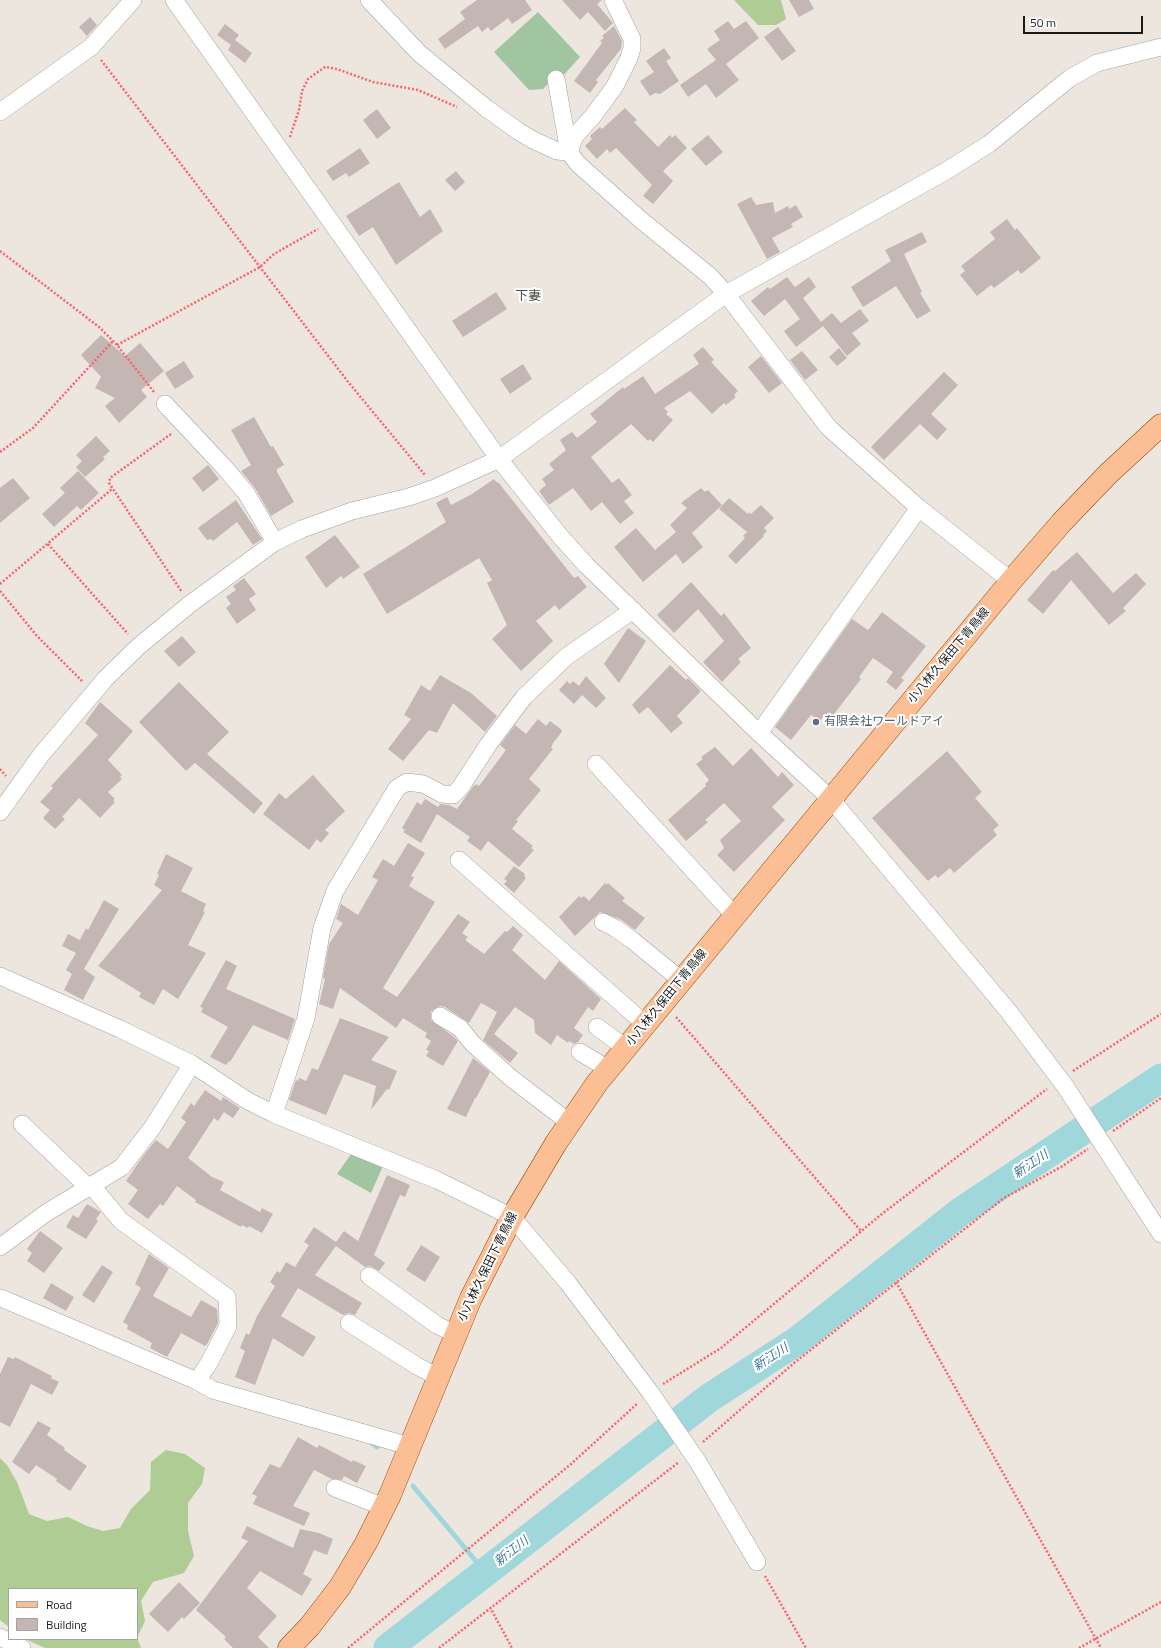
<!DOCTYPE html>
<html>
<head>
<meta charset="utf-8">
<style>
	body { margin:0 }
	#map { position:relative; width:1161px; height:1648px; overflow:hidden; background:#ece6df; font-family:"Titillium Web",sans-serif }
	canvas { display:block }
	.legend { position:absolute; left:8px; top:1588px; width:130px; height:52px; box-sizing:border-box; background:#fff; border:1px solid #a3a3a3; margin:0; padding:5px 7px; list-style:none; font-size:12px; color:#1a1a1a }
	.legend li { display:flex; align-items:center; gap:8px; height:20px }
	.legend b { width:20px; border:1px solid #a3a3a3 }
	.scale { position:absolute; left:1023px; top:16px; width:120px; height:18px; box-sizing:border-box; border:2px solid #1a1a1a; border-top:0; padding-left:5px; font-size:12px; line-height:14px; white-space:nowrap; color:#1a1a1a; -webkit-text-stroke:3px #fff; paint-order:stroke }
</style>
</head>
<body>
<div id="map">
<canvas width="1161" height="1648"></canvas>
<ul class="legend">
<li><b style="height:5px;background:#fcbf95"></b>Road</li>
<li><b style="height:11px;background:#c4b7b3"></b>Building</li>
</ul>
<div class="scale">50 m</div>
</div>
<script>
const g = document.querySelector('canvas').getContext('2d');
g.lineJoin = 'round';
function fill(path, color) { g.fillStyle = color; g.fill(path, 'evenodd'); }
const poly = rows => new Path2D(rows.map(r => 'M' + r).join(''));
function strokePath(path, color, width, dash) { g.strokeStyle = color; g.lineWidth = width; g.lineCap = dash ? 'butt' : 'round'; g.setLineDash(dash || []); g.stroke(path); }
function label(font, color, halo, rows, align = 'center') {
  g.font = font + ' "Titillium Web","Noto Sans JP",sans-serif'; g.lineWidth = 4; g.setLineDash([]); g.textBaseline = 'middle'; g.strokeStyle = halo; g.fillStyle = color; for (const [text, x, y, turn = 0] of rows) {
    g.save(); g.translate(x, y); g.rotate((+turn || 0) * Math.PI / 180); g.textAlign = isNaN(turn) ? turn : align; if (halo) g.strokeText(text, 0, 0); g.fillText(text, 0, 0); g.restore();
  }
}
fill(poly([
	[734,0,781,0,786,19,776,25,758,25],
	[166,1450,185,1454,205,1468,202,1484,188,1503,188,1531,194,1556,184,1573,153,1582,141,1601,145,1621,137,1638,141,1648,45,1648,25,1639,137,1639,137,1589,9,1589,9,1627,0,1620,0,1458,7,1465,17,1482,29,1514,47,1521,68,1517,87,1526,103,1531,120,1528,131,1509,150,1490,151,1462]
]), '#aecc93');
fill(poly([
	[538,12,580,57,561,78,557,75,543,89,529,90,494,52],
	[352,1153,383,1166,371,1193,337,1174]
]), '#a1c5a0');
strokePath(poly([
	[369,1441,377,1447],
	[413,1486,485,1572]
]), '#9fd7db', 5);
strokePath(poly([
	[388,1648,709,1398,797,1341,960,1212,1161,1078]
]), '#9fd7db', 29);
fill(poly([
	[477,0,525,0,532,10,512,24,508,18,491,31,488,27,482,32,478,26,445,49,438,39,465,19,460,12],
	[562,0,602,0,597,4,613,23,605,31,588,12,580,20],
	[789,0,809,0,814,9,799,17],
	[90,17,97,25,87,36,79,27],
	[728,21,734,29,746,21,759,38,726,64,739,80,716,98,706,84,688,97,680,85,716,60,707,49,720,40,714,31],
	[225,24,239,35,235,40,252,53,245,63,228,50,231,45,217,35],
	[614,26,622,41,621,49,596,80,598,82,590,93,574,81,602,43,600,41,604,38,602,36],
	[778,27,796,51,782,61,764,37],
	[664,48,671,58,666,61,679,81,660,94,655,93,650,96,640,81,654,72,646,61],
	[625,108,637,120,634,122,658,147,670,135,672,138,675,135,687,148,663,171,673,181,653,204,643,196,652,185,616,148,610,153,607,149,597,159,585,146,592,139,590,136,600,127,602,129],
	[377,109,391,128,377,139,363,120],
	[708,135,723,152,706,166,691,149],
	[360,148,370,163,349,177,346,173,333,181,326,171],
	[456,171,465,182,455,191,445,180],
	[399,182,420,217,430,209,443,231,396,265,373,227,359,236,346,216],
	[751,197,756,205,773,202,775,213,788,206,789,209,796,205,803,217,791,224,793,227,772,238,780,252,767,259,737,204],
	[1007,219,1015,230,1017,228,1041,258,1021,274,1018,270,994,288,991,285,977,296,960,275,965,271,961,266,995,239,990,232],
	[922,232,927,242,904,254,922,292,920,293,931,311,917,319,896,286,863,307,851,287,891,261,885,250],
	[787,277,795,287,809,277,816,287,803,298,821,322,832,313,841,323,860,309,869,321,852,333,861,344,847,356,823,326,796,347,784,331,800,319,785,299,764,316,751,301,768,287,770,289],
	[496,292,507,309,463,337,452,321],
	[101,335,125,356,140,343,164,371,141,390,147,397,119,423,105,406,115,398,95,388,101,377,81,355],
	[703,347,714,360,711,362,738,391,734,395,736,397,726,405,724,403,712,414,690,391,664,408,668,412,666,414,673,420,653,442,650,439,648,441,631,424,591,457,612,483,619,478,632,495,624,501,634,513,620,524,602,502,591,511,573,488,549,505,539,491,546,485,542,479,554,470,549,464,566,450,560,440,572,432,577,438,597,422,590,414,623,387,624,389,643,376,655,394,699,364,693,355],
	[839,348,847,358,837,366,829,357],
	[802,351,818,370,805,380,790,360],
	[761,356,782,383,769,393,748,367],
	[184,361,194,377,175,389,165,373],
	[523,364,532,379,510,394,500,379],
	[944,372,958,385,931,414,947,429,937,440,920,424,884,460,871,447],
	[254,417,271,447,273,446,284,465,277,469,277,472,294,502,271,516,255,488,241,471,251,465,231,430],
	[96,436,110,451,103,457,105,459,85,477,76,467,82,461,76,455],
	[208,465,219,479,203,492,192,478],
	[78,471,99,493,81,510,77,506,54,527,42,514,65,493,60,488],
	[13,478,30,498,0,523,0,488],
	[494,479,497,483,498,482,574,578,578,576,587,587,559,610,555,605,536,621,553,641,521,671,492,639,507,625,487,583,492,580,479,558,387,614,363,574,446,522,436,503,447,497,451,505,472,494],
	[701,488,705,492,708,490,722,505,692,533,703,547,683,564,676,554,643,582,614,547,636,528,655,550,676,532,670,525,687,508,681,503],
	[729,498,748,514,749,512,751,514,761,505,774,518,764,528,767,531,763,535,764,536,736,564,728,556,745,538,743,536,747,532,719,509],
	[236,500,262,539,253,545,237,522,213,541,211,539,207,540,198,528],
	[335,535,360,567,343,579,341,576,326,588,305,557],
	[1077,552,1113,593,1136,573,1146,584,1123,608,1126,611,1109,625,1071,580,1043,614,1027,600,1053,570,1055,571],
	[244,578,256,594,249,599,256,610,237,624,226,608,231,604,226,597,236,590,233,586],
	[691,582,721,616,724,613,751,648,738,659,741,662,722,682,703,662,724,641,698,609,674,633,657,615],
	[882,612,926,646,901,678,904,680,896,690,886,682,893,672,873,658,859,677,861,679,831,718,825,714,820,721,811,715,791,740,775,727,852,619,868,630],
	[628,628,646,641,619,683,604,664],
	[182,636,196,652,179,667,164,651],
	[670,665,686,680,688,678,701,691,677,716,683,723,671,733,648,707,639,714,632,705],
	[440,675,471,693,497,716,485,732,453,703,437,733,429,730,403,761,388,749,411,719,404,715,421,685,430,691],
	[586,676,606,698,596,708,582,695,574,704,559,690,567,681,570,684,573,681,579,686],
	[179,682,229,732,207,754,263,803,254,814,195,763,186,771,139,722],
	[100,702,133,731,108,760,122,775,120,777,122,779,108,792,115,799,113,800,115,802,100,818,79,798,62,817,65,819,55,829,43,818,50,810,40,802,53,788,51,786,98,735,85,723],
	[538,719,546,726,550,721,562,730,561,733,553,743,551,748,553,749,529,779,541,790,516,820,518,821,512,829,533,846,531,848,534,850,519,867,488,841,481,851,467,841,470,837,437,814,421,843,403,832,405,830,402,828,417,802,421,805,425,799,438,807,440,804,449,805,457,809,474,785,475,786,476,784,479,786,506,750,500,745,515,725,526,734],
	[715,747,733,766,751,748,778,777,782,772,794,785,772,807,785,820,734,872,717,855,724,848,720,840,741,821,724,803,705,820,708,822,686,841,668,820,706,786,705,784,709,780,696,764,703,759,701,757],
	[947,751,982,792,975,798,999,825,993,830,997,835,954,873,950,868,938,878,935,875,928,881,872,818],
	[313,775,345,811,325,830,329,833,321,843,317,839,309,850,263,814,279,793,286,799],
	[408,843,425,853,411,876,414,877,409,886,435,902,383,988,397,997,458,914,470,922,462,933,468,937,465,940,484,954,505,931,507,932,513,926,523,935,512,950,545,980,559,961,601,999,593,1011,588,1007,574,1028,583,1035,578,1042,574,1044,569,1041,568,1043,557,1035,551,1045,535,1033,534,1020,515,1007,494,1034,518,1053,510,1063,483,1040,497,1012,481,1003,469,1023,445,1007,440,1006,431,1011,431,1020,453,1036,458,1041,443,1066,426,1056,429,1051,426,1050,431,1041,425,1037,427,1033,403,1018,396,1028,340,988,333,1009,319,1004,325,979,323,978,329,944,343,923,336,919,341,904,358,915,378,880,372,877,383,859,394,866],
	[166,854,193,868,181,891,206,904,203,911,205,912,188,945,206,953,178,999,163,989,154,1005,139,997,141,993,98,966,162,890,154,885,159,875,157,874],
	[514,866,525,874,524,876,526,878,514,893,504,884,507,881,504,879],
	[605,883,606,885,608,883,625,898,622,901,645,918,635,930,620,919,600,912,575,936,559,917,579,896,581,898,584,896,589,901],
	[104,900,119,909,84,969,95,977,83,1000,64,990,72,974,66,970,76,953,62,946,68,934,80,940,86,928,88,930],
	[226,960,237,966,226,989,295,1019,288,1040,253,1025,230,1062,229,1061,226,1065,210,1057,228,1027,201,1012,203,1008,200,1007],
	[340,1018,389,1037,371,1060,397,1071,389,1090,387,1089,371,1110,376,1086,344,1074,326,1115,289,1100,296,1080,298,1081,299,1078,306,1081,312,1068,318,1070],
	[473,1058,490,1072,476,1098,475,1098,466,1117,447,1109],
	[205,1090,221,1101,223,1097,240,1108,233,1118,224,1112,218,1121,214,1118,188,1158,212,1177,224,1182,220,1190,260,1212,262,1208,273,1214,262,1233,249,1226,248,1228,242,1225,241,1227,195,1202,196,1200,177,1186,163,1206,160,1204,148,1219,128,1204,138,1190,126,1181,143,1156,156,1140,168,1149,186,1122,181,1118,191,1103,194,1106],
	[387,1175,410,1185,405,1197,400,1195,374,1255,385,1263,379,1271,370,1266,365,1267,336,1246,315,1275,362,1303,355,1315,349,1313,343,1315,298,1288,281,1316,316,1337,303,1357,273,1338,255,1385,235,1377,245,1351,240,1348,246,1333,249,1335,257,1316,275,1286,270,1282,277,1271,280,1273,286,1262,295,1267,309,1245,304,1242,314,1227,336,1242,344,1231,358,1241],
	[87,1204,101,1212,96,1219,98,1221,86,1239,66,1227,73,1215,78,1218],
	[40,1231,63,1248,44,1273,27,1261,32,1253,27,1249],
	[421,1245,440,1257,425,1282,406,1270],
	[149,1254,169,1268,153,1296,191,1317,201,1300,217,1309,218,1323,207,1344,205,1346,181,1333,167,1357,150,1348,152,1343,127,1329,128,1325,123,1322,141,1288,135,1284],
	[102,1265,113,1272,94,1303,82,1295],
	[51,1283,74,1297,66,1311,43,1298],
	[8,1357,14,1359,15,1357,52,1376,51,1378,59,1382,52,1395,31,1384,10,1427,0,1422,0,1374],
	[38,1421,51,1428,47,1435,65,1448,64,1450,87,1466,70,1491,56,1481,57,1479,36,1465,29,1474,12,1462],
	[298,1437,317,1448,319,1445,352,1462,353,1460,366,1466,357,1483,344,1476,342,1480,332,1479,314,1470,293,1506,310,1513,304,1526,253,1504,257,1496,252,1494,270,1464,280,1468],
	[247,1526,293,1548,300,1529,319,1533,333,1539,327,1555,314,1550,303,1574,312,1579,302,1596,260,1571,247,1588,277,1616,258,1637,269,1648,233,1648,224,1639,226,1637,196,1610,248,1541,241,1538],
	[179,1582,200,1603,184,1619,182,1617,168,1632,149,1614]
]), '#c4b7b3');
const minor = poly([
	[174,0,499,459,560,536,586,565,759,733,831,799,1009,1012,1065,1086,1161,1234],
	[369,0,419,53,486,108,518,131,533,140,557,151,569,152,556,79],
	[613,0,632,39,632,48,629,58,615,86,593,116,575,136,569,152,578,164,641,220,711,277,726,294,829,428,919,508,1011,581],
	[0,112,91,47,133,0],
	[165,404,224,467,246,493,275,542],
	[759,733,919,508],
	[596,764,735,916],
	[0,812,41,755,106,678,139,646,190,604,275,542,302,529,352,511,409,497,435,488,499,459,726,294,946,171,989,144,1070,78,1097,63,1161,47],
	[459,860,645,1024],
	[603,922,615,928,632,940,681,980],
	[0,976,120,1029,192,1064,248,1101,274,1114,437,1180,512,1217,568,1283,650,1392,698,1462,757,1562],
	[440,1016,460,1028,473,1044,511,1078,570,1123],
	[597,1027,626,1048],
	[580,1052,608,1069],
	[274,1114,306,1018,322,928,335,891,397,788,407,782,423,784,442,794,453,795,460,788,488,745,524,697,566,657,633,610],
	[22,1124,89,1188],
	[92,1186,121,1221,227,1297,228,1326,209,1363,197,1381],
	[0,1247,46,1213,122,1167,152,1128,192,1064],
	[369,1276,437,1325,455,1334],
	[1,1298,197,1381,213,1390,409,1446],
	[349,1323,417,1366,438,1377],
	[335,1488,384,1507],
	[0,1637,22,1648]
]);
const major = poly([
	[289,1648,310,1626,340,1587,366,1543,390,1495,471,1298,512,1217,556,1143,597,1083,1011,581,1062,522,1108,474,1161,425]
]);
strokePath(minor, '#a1a1a1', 18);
strokePath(major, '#914900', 23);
strokePath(poly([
	[101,60,349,383,425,475],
	[290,137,299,110,302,91,308,79,325,67,337,69,373,82,418,90,457,107],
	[0,251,99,327,117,345,154,392],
	[117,345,260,267,274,254,318,229],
	[171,434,110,478,109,483,182,592],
	[0,452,33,428,113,341],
	[48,544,128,634],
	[0,584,112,489],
	[0,591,37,636,82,681],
	[0,769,6,776],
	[676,1017,861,1231],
	[1073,1071,1161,1014],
	[1113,1131,1161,1098],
	[896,1282,1101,1648],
	[663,1384,721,1348,883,1213,1047,1089],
	[703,1442,794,1363,1004,1198,1061,1167,1088,1149],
	[765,1576,806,1648],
	[490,1607,512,1648],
	[348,1648,571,1464,638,1403],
	[439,1648,679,1462],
	[1079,1648,1161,1602]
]), '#fa636c', 2.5, [2, 2]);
strokePath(minor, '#fff', 17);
strokePath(major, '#fcbf95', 22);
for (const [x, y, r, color] of [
	[816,722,4,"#5c6f8a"]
]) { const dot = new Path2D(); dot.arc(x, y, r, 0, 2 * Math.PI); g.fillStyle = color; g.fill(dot); strokePath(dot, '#fff', 1.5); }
label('12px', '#1a1a1a', '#fff', [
	["小八林久保田下青鳥線",949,656,-50],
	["小八林久保田下青鳥線",667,998,-51],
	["小八林久保田下青鳥線",488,1267,-64]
]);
label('12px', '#4e5e75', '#fff', [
	["有限会社ワールドアイ",824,722]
], 'left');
label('13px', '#4d4d4d', '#fff', [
	["下妻",528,297]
]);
label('italic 13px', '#427c9a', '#fff', [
	["新江川",1031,1165,-34],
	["新江川",771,1358,-33],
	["新江川",512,1552,-38]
]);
</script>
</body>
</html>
